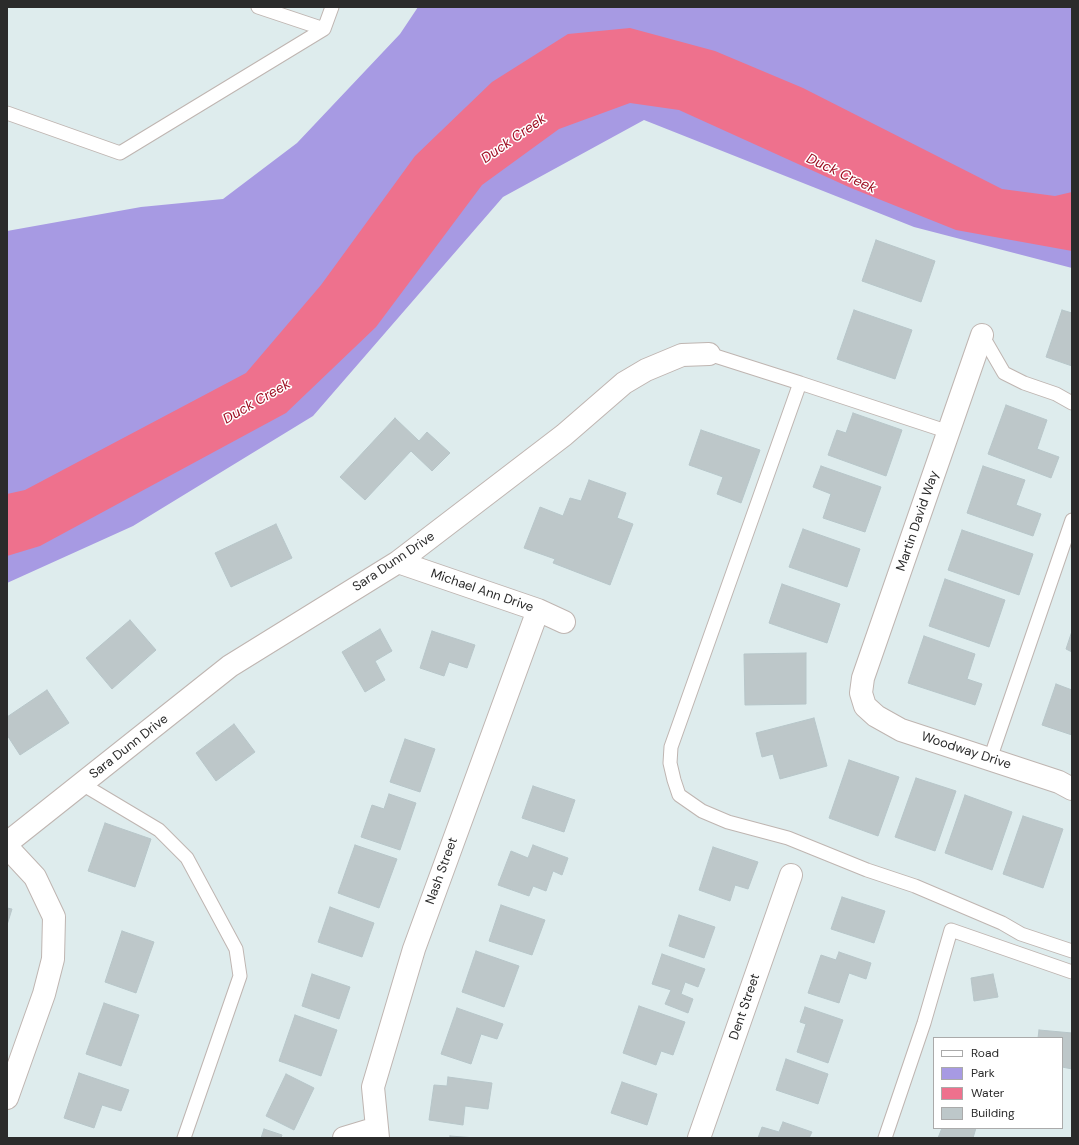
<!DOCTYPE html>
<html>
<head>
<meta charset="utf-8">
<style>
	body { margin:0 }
	#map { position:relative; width:1079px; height:1145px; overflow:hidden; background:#deeced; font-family:"DM Sans",sans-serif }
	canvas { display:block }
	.frame { position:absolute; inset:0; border:8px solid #2b2b2b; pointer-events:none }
	.legend { position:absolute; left:933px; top:1037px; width:130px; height:92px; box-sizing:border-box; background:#fff; border:1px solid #aaa; margin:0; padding:5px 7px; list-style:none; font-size:12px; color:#2b2b2b }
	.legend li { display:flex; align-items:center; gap:8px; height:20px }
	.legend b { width:20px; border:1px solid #aaa }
</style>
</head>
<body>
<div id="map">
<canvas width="1079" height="1145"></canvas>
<div class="frame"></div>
<ul class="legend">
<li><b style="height:5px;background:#fff"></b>Road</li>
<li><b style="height:11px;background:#a79ae3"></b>Park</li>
<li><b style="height:11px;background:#ee718d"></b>Water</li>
<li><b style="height:11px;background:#bdc7c9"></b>Building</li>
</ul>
</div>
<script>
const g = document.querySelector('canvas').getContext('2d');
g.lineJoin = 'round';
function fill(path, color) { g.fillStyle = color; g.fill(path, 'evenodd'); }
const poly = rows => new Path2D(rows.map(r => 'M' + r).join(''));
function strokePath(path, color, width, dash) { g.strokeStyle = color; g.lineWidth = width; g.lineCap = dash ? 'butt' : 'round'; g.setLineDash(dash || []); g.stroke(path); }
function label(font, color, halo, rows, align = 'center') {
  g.font = font + ' "DM Sans",sans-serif'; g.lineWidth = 3; g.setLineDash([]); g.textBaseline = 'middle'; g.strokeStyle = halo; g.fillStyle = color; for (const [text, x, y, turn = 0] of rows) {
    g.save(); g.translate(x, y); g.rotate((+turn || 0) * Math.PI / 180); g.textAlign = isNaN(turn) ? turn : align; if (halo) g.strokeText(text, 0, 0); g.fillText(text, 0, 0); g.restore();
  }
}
fill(poly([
	[418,7,1072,7,1072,268,914,227,644,120,503,197,313,416,133,526,7,583,7,231,141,207,223,199,297,143,400,34]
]), '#a79ae3');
fill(poly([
	[630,28,715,51,803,88,1002,189,1055,196,1072,192,1072,251,956,230,851,188,679,110,630,103,559,129,482,185,376,327,286,413,40,546,7,556,7,494,25,490,246,373,321,285,415,156,492,82,568,34]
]), '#ee718d');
const building = poly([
	[876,240,935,261,921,302,862,281,876,240],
	[854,310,912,330,895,379,837,359,854,310],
	[1062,310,1072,313,1072,366,1046,357,1062,310],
	[1006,405,1047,420,1037,449,1059,457,1051,478,988,454,1006,405],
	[853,413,902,430,886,476,828,455,837,430,846,433,853,413],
	[395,418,419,441,427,432,450,453,432,471,411,451,365,500,340,477,395,418],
	[701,430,760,450,741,503,717,494,723,477,689,465,701,430],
	[821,466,881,487,865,532,823,518,831,494,813,487,821,466],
	[983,466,1025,480,1016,505,1041,514,1033,536,967,513,983,466],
	[589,480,626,493,617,518,633,524,610,585,553,563,555,559,524,548,540,507,563,516,570,498,581,501,589,480],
	[276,524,292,558,231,587,215,553,276,524],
	[803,529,860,549,847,587,789,567,803,529],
	[962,530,1033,554,1019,595,948,570,962,530],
	[945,579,1005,600,989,647,929,626,945,579],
	[782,584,840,604,827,643,769,623,782,584],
	[130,620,156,650,112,689,86,658,130,620],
	[380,629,392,651,375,661,385,680,365,692,342,652,380,629],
	[432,631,475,645,467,668,449,662,444,676,420,668,432,631],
	[1072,631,1072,652,1066,649,1072,631],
	[924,636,975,654,967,679,982,684,975,705,908,683,924,636],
	[806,653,806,704,745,705,744,654,806,653],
	[1056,684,1072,690,1072,735,1042,725,1056,684],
	[47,690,69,723,20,755,7,735,7,717,47,690],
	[814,718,827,766,780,779,773,754,762,757,756,733,814,718],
	[234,724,255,752,216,781,196,753,234,724],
	[405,739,435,749,420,792,390,782,405,739],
	[849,760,899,777,878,836,829,818,849,760],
	[916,778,956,791,935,851,895,837,916,778],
	[533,786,575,800,564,832,522,818,533,786],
	[389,794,416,803,400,850,361,837,372,805,384,809,389,794],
	[965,795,1012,812,992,870,945,853,965,795],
	[1023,816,1063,829,1043,888,1003,874,1023,816],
	[105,823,151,839,135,887,88,871,105,823],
	[355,845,397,859,379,908,338,893,355,845],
	[533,845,568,858,562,875,553,871,546,891,533,886,529,896,498,885,511,851,528,858,533,845],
	[713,847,758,862,748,889,735,885,730,901,699,890,713,847],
	[842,897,885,911,874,943,831,929,842,897],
	[501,905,545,920,532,955,489,941,501,905],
	[330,907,374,923,362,957,318,942,330,907],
	[7,908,12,909,7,925,7,908],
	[679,915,715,927,704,958,669,946,679,915],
	[122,931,154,942,136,993,105,982,122,931],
	[476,951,519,966,504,1007,462,992,476,951],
	[839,952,871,963,866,979,849,973,839,1003,808,993,821,955,836,960,839,952],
	[662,954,705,969,698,987,685,982,681,994,693,999,688,1013,665,1004,671,990,652,984,662,954],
	[312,974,350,987,339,1019,302,1006,312,974],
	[993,974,998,997,974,1001,971,978,993,974],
	[104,1003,139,1015,121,1066,86,1054,104,1003],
	[639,1006,685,1022,673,1055,661,1051,656,1065,623,1053,639,1006],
	[805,1007,843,1020,828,1063,797,1052,806,1024,800,1022,805,1007],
	[457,1008,503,1024,497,1039,481,1034,471,1064,441,1054,457,1008],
	[295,1015,337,1030,321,1076,279,1061,295,1015],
	[1039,1030,1072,1033,1072,1069,1062,1067,1062,1038,1038,1038,1039,1030],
	[786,1059,828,1074,818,1104,776,1090,786,1059],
	[79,1073,129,1090,121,1111,102,1105,94,1128,64,1118,79,1073],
	[286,1074,314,1088,294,1130,266,1116,286,1074],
	[448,1077,492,1083,488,1109,465,1106,463,1125,429,1120,434,1085,447,1086,448,1077],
	[622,1082,657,1094,647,1125,611,1113,622,1082],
	[783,1122,812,1132,809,1138,758,1138,762,1127,779,1132,783,1122],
	[942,1128,976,1128,973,1138,938,1138,942,1128],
	[264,1129,282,1135,281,1138,261,1138,264,1129],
	[450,1136,476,1138,450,1138,450,1136]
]);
fill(building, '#bdc7c9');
strokePath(building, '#b7c6c9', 1);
const service = poly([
	[258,7,324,29,332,7],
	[7,113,120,153,324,29],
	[982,335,1004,373,1024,383,1056,394,1072,403],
	[709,354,800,383],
	[949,432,800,383,671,747,670,763,674,780,679,795,702,811,728,822,788,838,867,870,915,886,1002,923,1021,934,1072,951],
	[990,759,1072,520],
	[82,784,159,830,187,858,236,949,240,976,184,1138],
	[885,1138,924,1023,951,930,1072,972]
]);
const minor = poly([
	[982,335,863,678,861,693,865,706,876,716,901,730,1059,782,1072,789],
	[398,562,538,610,564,622],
	[7,843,230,666,398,562,564,435,624,383,646,370,682,355,709,354],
	[7,847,35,877,54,917,53,959,44,994,7,1098],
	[344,1138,377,1128],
	[378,1138,373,1087,414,949,538,610],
	[699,1138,791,875]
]);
strokePath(service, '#bfb5b1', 15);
strokePath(minor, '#bfb5b1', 24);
strokePath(service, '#fff', 13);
strokePath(minor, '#fff', 22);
label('13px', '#2b2b2b', '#fff', [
	["Martin David Way",918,521,-71],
	["Sara Dunn Drive",394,562,-34],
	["Michael Ann Drive",482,591,19],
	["Sara Dunn Drive",129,747,-38],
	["Woodway Drive",966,751,18],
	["Nash Street",442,871,-70],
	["Dent Street",745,1007,-71]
]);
label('italic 14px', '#9d0e22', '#fff', [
	["Duck Creek",514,139,-35],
	["Duck Creek",841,174,25],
	["Duck Creek",257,402,-30]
]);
</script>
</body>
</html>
